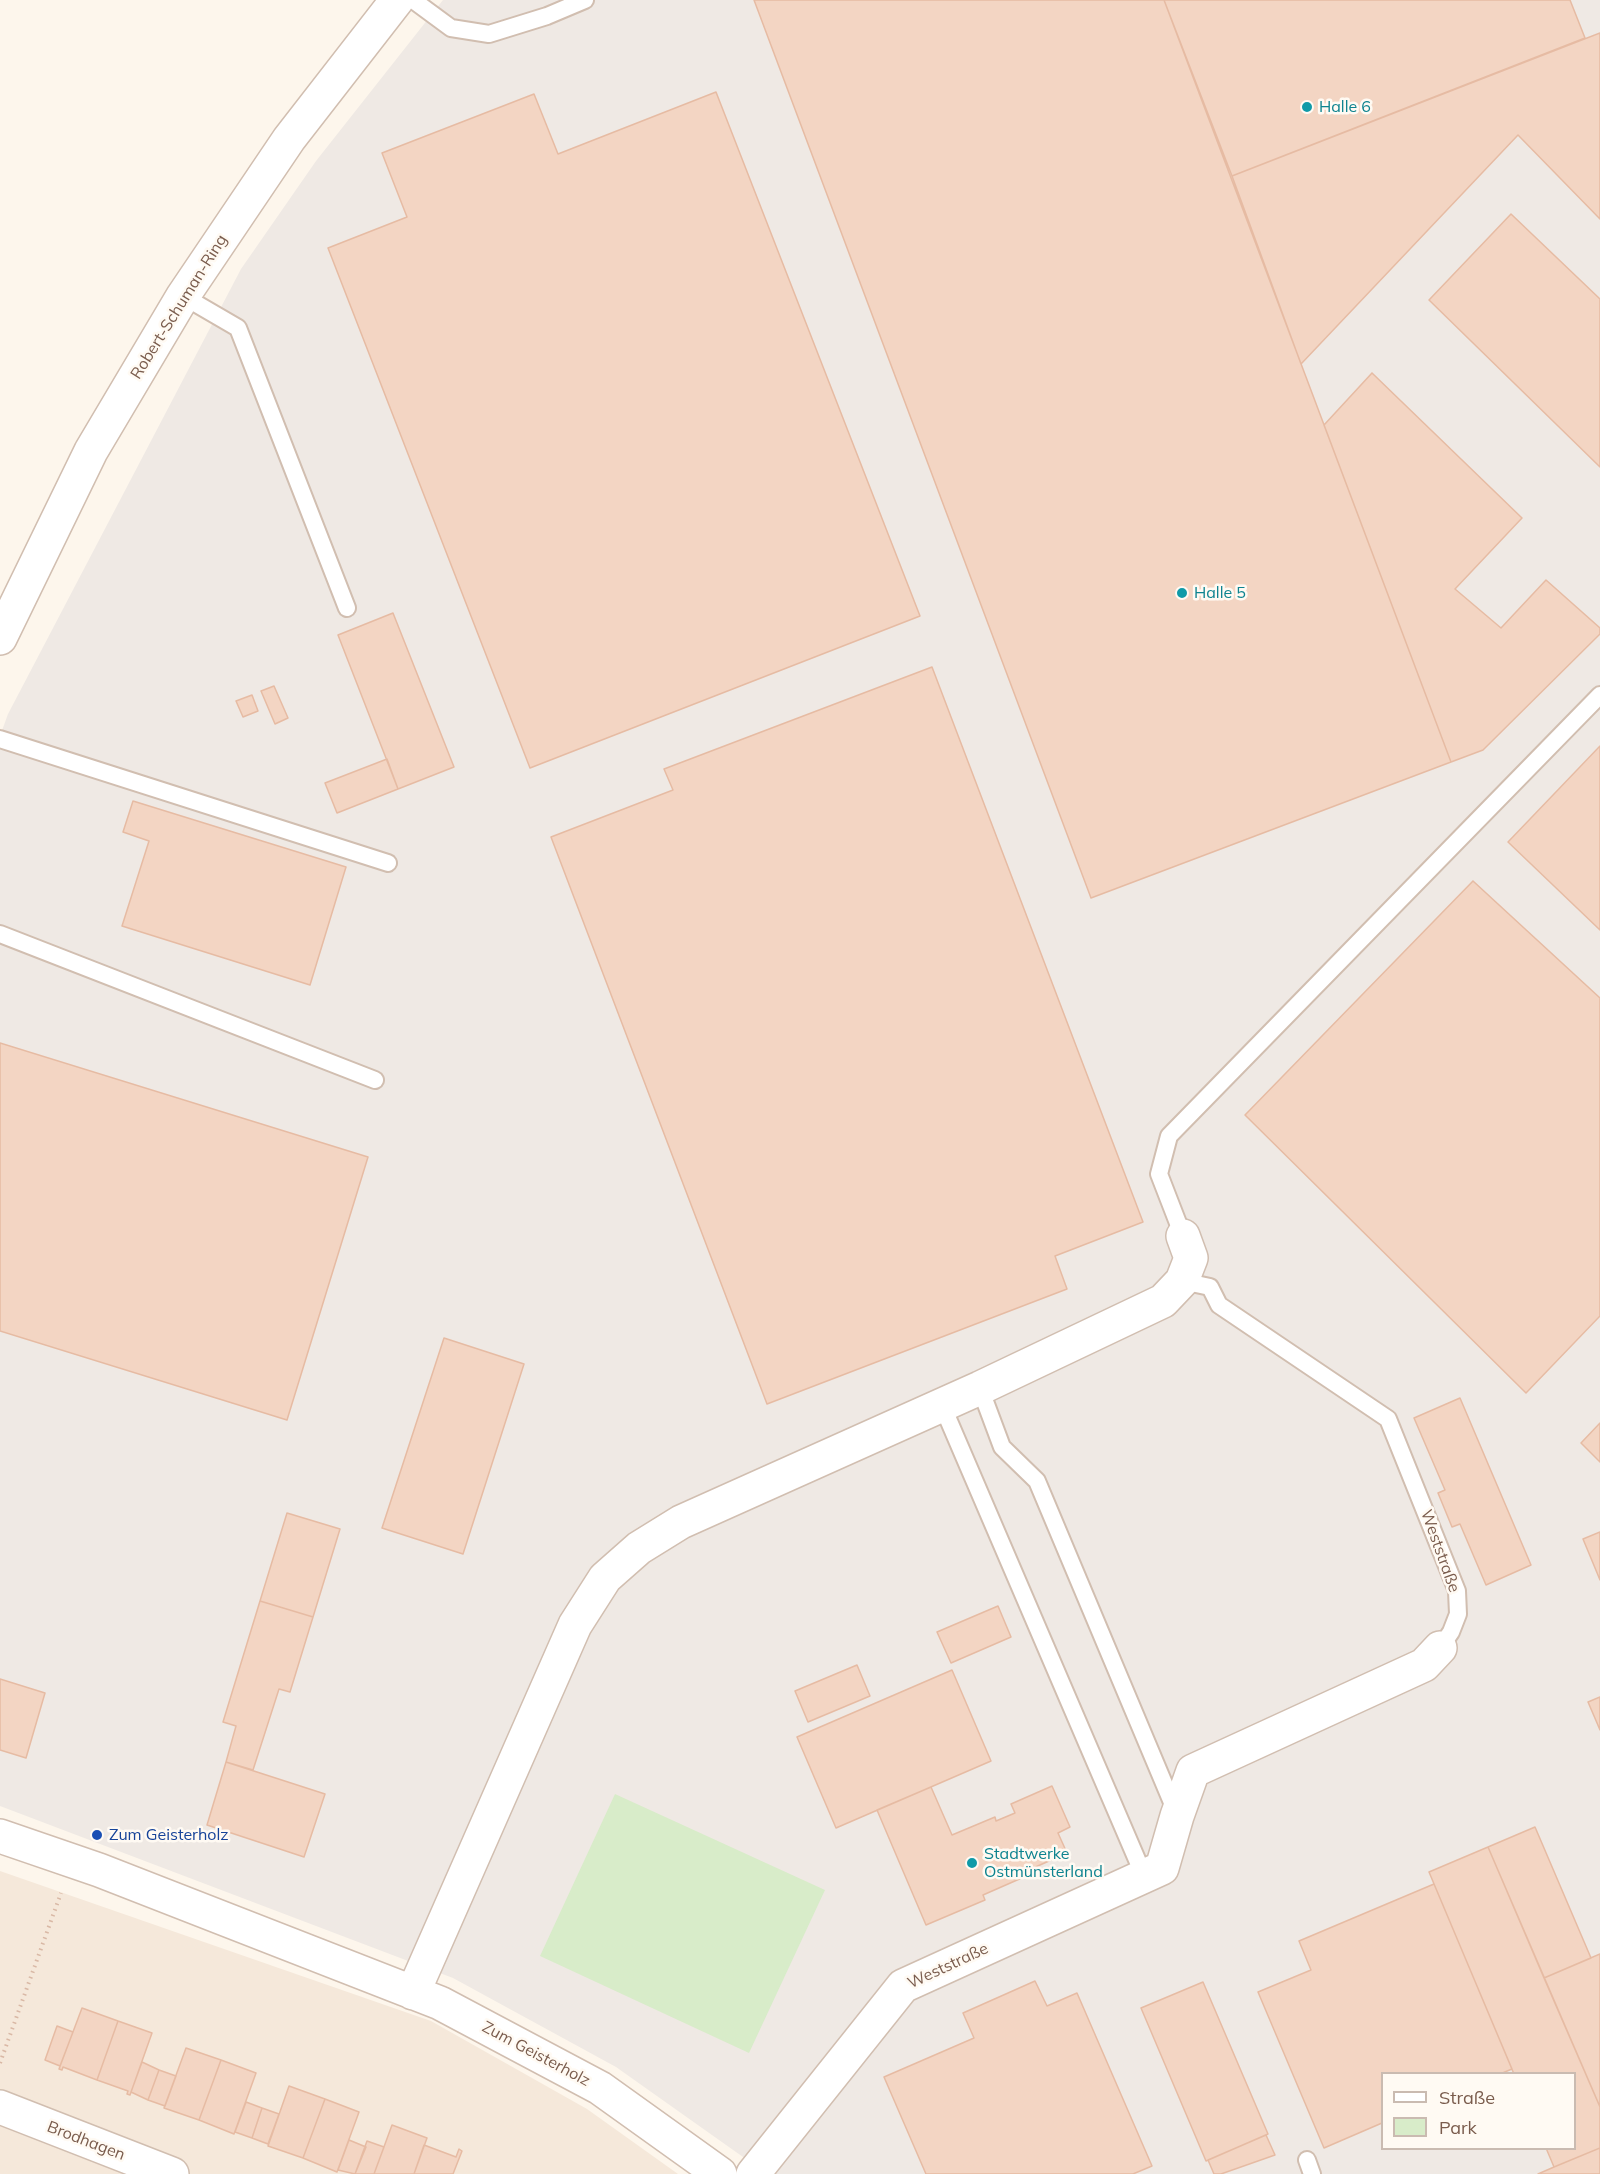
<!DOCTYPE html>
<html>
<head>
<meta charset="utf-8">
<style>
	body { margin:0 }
	#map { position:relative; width:1600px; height:2174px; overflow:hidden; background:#fdf6ec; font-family:Mulish,sans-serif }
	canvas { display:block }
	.legend { position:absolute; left:1381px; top:2072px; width:195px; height:78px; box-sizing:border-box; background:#fffaf3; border:2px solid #cabbb1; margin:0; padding:8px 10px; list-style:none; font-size:18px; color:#7a5c4d }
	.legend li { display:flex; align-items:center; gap:12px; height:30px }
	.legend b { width:30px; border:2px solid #cabbb1 }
</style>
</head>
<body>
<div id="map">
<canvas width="1600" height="2174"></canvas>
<ul class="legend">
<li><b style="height:8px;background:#fff"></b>Straße</li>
<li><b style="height:16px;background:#d8ecc9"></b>Park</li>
</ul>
</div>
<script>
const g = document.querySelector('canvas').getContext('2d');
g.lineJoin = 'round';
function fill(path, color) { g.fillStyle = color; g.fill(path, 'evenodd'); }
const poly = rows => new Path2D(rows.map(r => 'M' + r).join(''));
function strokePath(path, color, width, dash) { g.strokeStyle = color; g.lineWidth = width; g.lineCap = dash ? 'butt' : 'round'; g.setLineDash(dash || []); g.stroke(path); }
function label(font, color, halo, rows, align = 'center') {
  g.font = font + ' Mulish,sans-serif'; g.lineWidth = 5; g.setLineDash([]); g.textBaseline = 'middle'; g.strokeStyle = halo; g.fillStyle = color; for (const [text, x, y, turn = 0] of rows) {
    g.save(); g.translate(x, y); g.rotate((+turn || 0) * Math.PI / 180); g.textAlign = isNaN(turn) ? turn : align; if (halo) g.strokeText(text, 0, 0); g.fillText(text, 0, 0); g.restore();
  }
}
fill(poly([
	[0,1871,431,2021,587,2109,678,2174,0,2174]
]), '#f5e8da');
fill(poly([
	[443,0,1600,0,1600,2174,767,2174,616,2067,453,1978,0,1806,0,736,8,714,241,269,316,161],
	[1382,2074,1574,2074,1574,2148,1382,2148]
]), '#efe9e4');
fill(poly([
	[615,1794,825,1890,749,2053,540,1956]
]), '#d8ecc9');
const building = poly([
	[754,0,1164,0,1451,762,1091,898,754,0],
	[1164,0,1570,0,1585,38,1232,176,1164,0],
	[1600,33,1600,219,1518,135,1301,364,1232,176,1600,33],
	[716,92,920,616,530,768,328,248,407,217,382,153,534,94,558,154,716,92],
	[1511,214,1600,299,1600,467,1429,300,1511,214],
	[1372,373,1522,518,1455,589,1501,628,1546,580,1600,628,1600,634,1483,750,1451,762,1324,425,1372,373],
	[393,613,454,767,398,789,338,635,393,613],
	[932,667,1143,1222,1055,1256,1067,1289,767,1404,551,837,673,790,664,769,932,667],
	[274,686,288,718,275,724,261,691,274,686],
	[252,695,258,711,243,717,236,701,252,695],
	[1600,746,1600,930,1508,842,1600,746],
	[387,759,398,789,337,813,325,783,387,759],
	[133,801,346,867,310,985,122,926,149,841,123,832,133,801],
	[1473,881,1600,998,1600,1316,1526,1393,1245,1115,1473,881],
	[0,1043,368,1157,287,1420,0,1331,0,1043],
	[444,1338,524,1364,463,1554,382,1528,444,1338],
	[1460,1398,1531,1565,1486,1585,1460,1524,1452,1527,1438,1493,1445,1490,1414,1418,1460,1398],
	[1600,1423,1600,1462,1581,1443,1600,1423],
	[287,1513,340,1529,313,1617,260,1601,287,1513],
	[1600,1532,1600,1580,1583,1539,1600,1532],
	[260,1601,313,1617,290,1692,279,1689,253,1770,226,1762,236,1726,223,1722,260,1601],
	[998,1606,1011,1637,951,1663,937,1632,998,1606],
	[857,1665,870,1696,808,1722,795,1691,857,1665],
	[952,1670,991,1761,836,1828,797,1737,952,1670],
	[0,1679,45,1693,26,1758,0,1750,0,1679],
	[1600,1697,1600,1730,1588,1702,1600,1697],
	[226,1762,325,1794,304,1857,207,1825,226,1762],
	[1052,1786,1070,1827,1058,1833,1067,1853,1022,1873,1024,1877,983,1895,985,1900,926,1925,877,1810,931,1787,952,1835,995,1817,996,1821,1015,1813,1011,1804,1052,1786],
	[1535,1827,1591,1958,1544,1978,1488,1847,1535,1827],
	[1488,1847,1600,2107,1600,2148,1554,2167,1546,2148,1574,2148,1574,2074,1514,2074,1429,1872,1488,1847],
	[1434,1884,1512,2069,1500,2074,1382,2074,1382,2123,1324,2148,1258,1992,1311,1970,1299,1941,1434,1884],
	[1600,1954,1600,2107,1544,1978,1600,1954],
	[1035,1981,1047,2006,1077,1993,1152,2166,1133,2174,926,2174,884,2077,974,2038,963,2013,1035,1981],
	[1203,1982,1268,2134,1206,2161,1141,2008,1203,1982],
	[82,2008,118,2021,97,2080,63,2067,62,2070,59,2069,82,2008],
	[118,2021,152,2033,130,2095,127,2094,128,2091,97,2080,118,2021],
	[57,2026,73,2032,60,2066,45,2060,57,2026],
	[186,2048,221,2060,199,2120,164,2108,186,2048],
	[221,2060,256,2073,234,2134,199,2120,221,2060],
	[142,2062,159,2070,148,2100,131,2092,142,2062],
	[159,2070,176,2076,165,2106,148,2100,159,2070],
	[289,2086,325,2099,303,2158,268,2146,289,2086],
	[325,2099,359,2112,337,2172,303,2158,325,2099],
	[246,2102,262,2108,252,2138,235,2132,246,2102],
	[262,2108,279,2114,268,2144,252,2138,262,2108],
	[392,2125,427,2138,414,2174,374,2174,392,2125],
	[1266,2135,1275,2155,1221,2174,1214,2174,1208,2160,1266,2135],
	[349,2140,366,2147,355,2174,338,2170,349,2140],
	[367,2141,384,2147,374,2174,355,2174,367,2141],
	[424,2145,456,2157,459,2149,462,2151,453,2174,414,2174,424,2145],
	[1600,2148,1600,2174,1538,2174,1554,2167,1600,2148]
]);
fill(building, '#f3d5c3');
strokePath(building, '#e6bba3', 1.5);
const lane = poly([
	[413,0,451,28,489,34,547,16,585,0],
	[183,296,238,328,347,608],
	[0,739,388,863],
	[0,934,375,1080],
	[1183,1236,1159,1174,1169,1136,1600,695],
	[1182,1281,1210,1287,1219,1305,1388,1419,1457,1591,1458,1614,1451,1632,1440,1648],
	[980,1388,1002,1447,1037,1481,1176,1812],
	[942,1405,1144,1876],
	[1307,2160,1312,2174]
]);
const street = poly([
	[0,638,91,451,183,296,289,139,397,0],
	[0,1836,99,1870,440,2003,600,2088,720,2174],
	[413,1993,575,1625,605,1578,639,1548,681,1522,980,1388,1163,1301,1182,1281,1191,1258,1183,1236],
	[0,2107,172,2174],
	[753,2174,903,1986,1162,1868,1177,1816,1193,1771,1424,1665,1440,1648]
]);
strokePath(lane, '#d1beb0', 20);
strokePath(street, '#d1beb0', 36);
strokePath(poly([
	[0,2063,61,1893]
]), '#d9b8a5', 4, [1.5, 4.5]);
strokePath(lane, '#fff', 16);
strokePath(street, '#fff', 33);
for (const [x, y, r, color] of [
	[1307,107,6,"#0f9aa8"],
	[1182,593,6,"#0f9aa8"],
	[97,1835,6,"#1a4fb4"],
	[972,1863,6,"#0f9aa8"]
]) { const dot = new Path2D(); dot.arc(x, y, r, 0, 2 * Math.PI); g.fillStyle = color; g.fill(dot); strokePath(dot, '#fffaf3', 2); }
label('16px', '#0d838f', '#fffaf3', [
	["Halle 6",1319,107],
	["Halle 5",1194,593],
	["Stadtwerke",984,1854],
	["Ostmünsterland",984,1872]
], 'left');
label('16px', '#7a5c4d', '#fffaf3', [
	["Robert-Schuman-Ring",179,307,-58],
	["Weststraße",1440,1551,70],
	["Weststraße",948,1966,-25],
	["Zum Geisterholz",536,2054,28],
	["Brodhagen",86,2141,21]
]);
label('16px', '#164399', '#fffaf3', [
	["Zum Geisterholz",109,1835]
], 'left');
</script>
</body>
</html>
